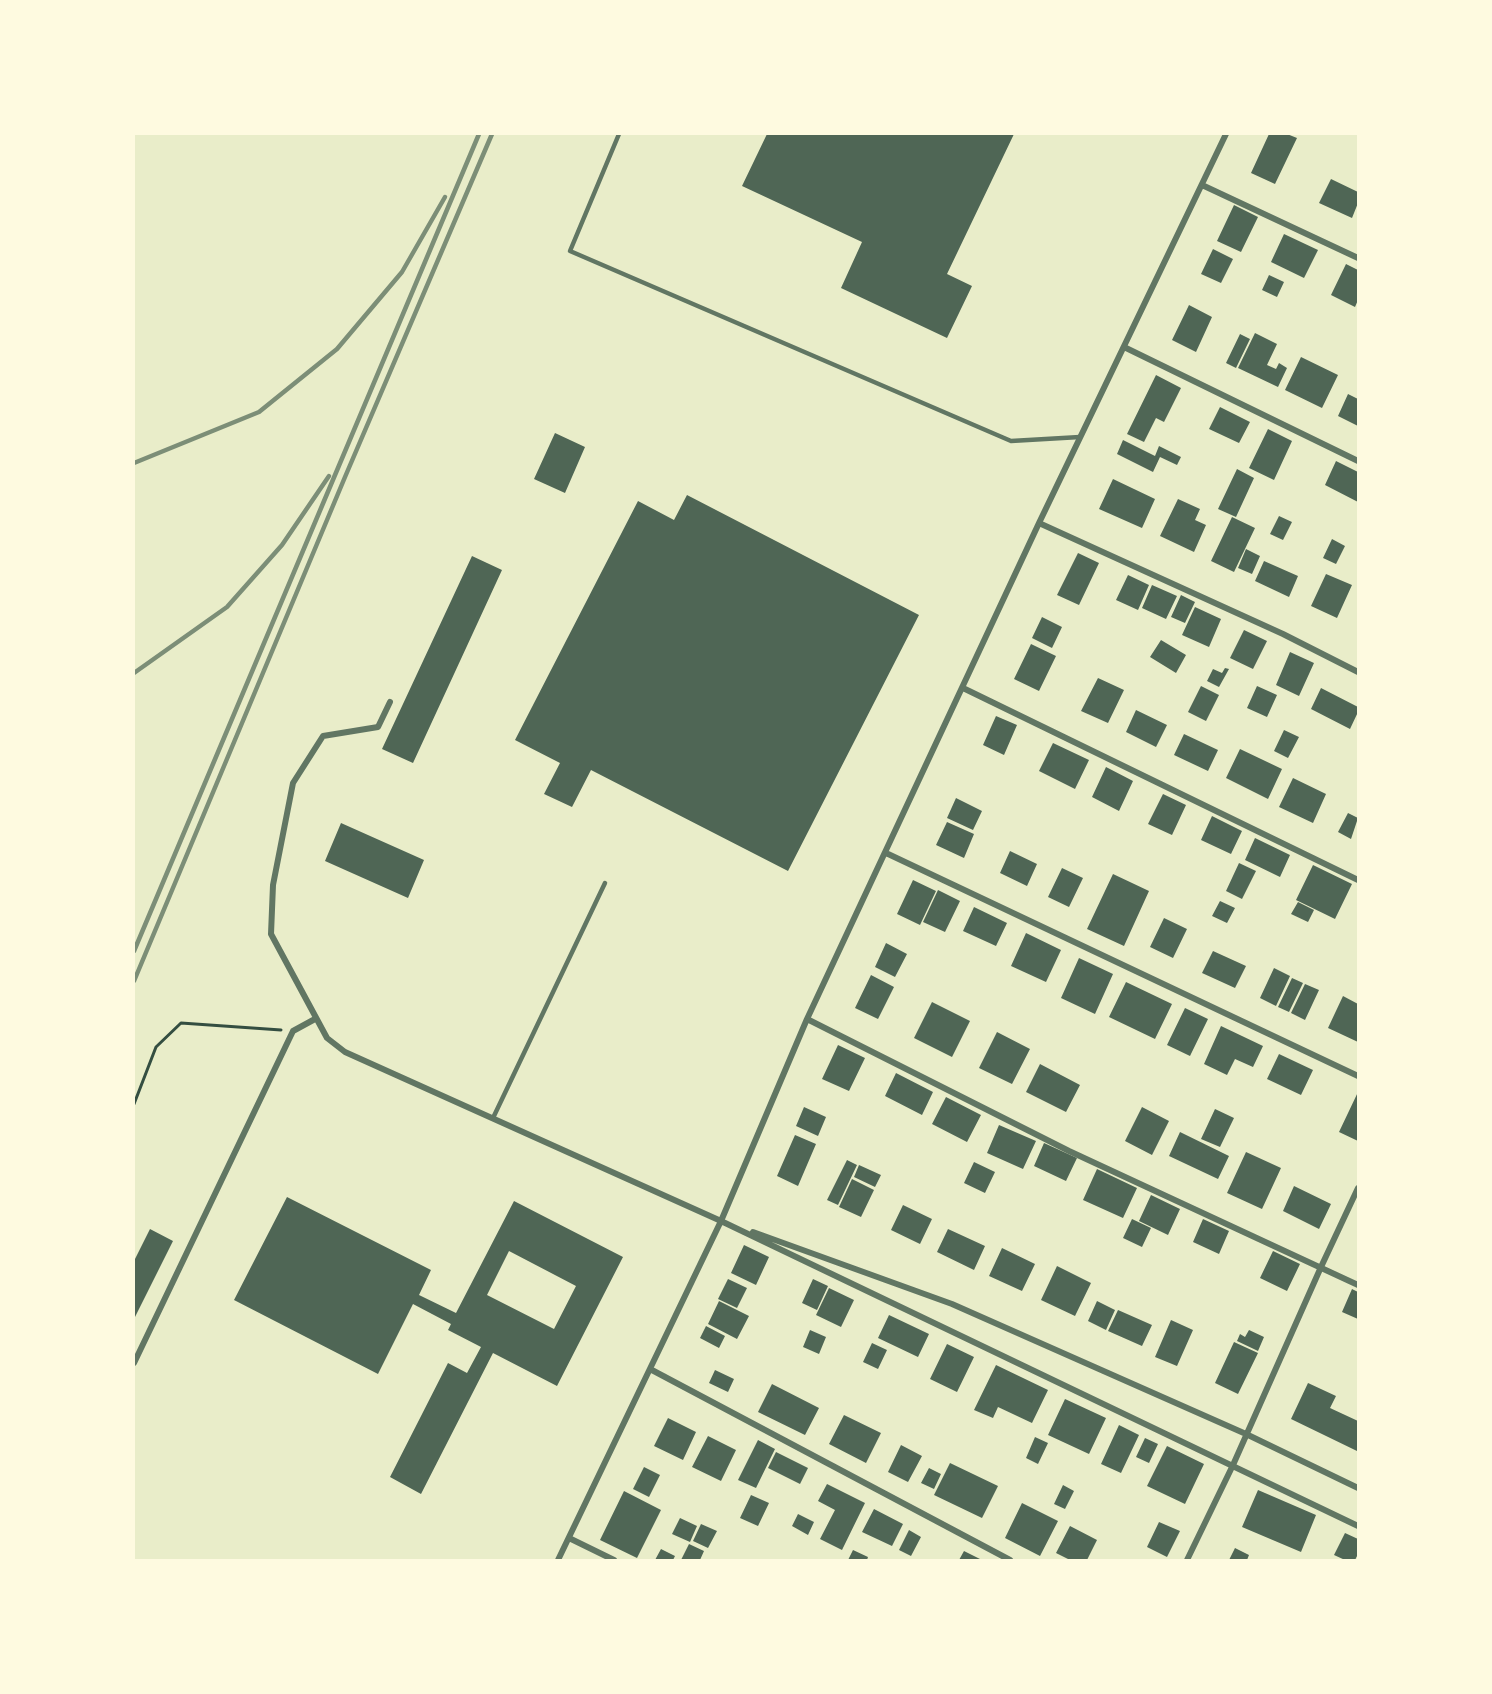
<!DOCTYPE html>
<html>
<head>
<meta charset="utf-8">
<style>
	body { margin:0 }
	#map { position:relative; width:1492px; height:1694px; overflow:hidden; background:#e9edc9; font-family:Raleway,sans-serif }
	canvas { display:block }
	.frame { position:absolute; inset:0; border:135px solid #fefae0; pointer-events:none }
</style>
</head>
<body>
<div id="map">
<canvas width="1492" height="1694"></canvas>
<div class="frame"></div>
</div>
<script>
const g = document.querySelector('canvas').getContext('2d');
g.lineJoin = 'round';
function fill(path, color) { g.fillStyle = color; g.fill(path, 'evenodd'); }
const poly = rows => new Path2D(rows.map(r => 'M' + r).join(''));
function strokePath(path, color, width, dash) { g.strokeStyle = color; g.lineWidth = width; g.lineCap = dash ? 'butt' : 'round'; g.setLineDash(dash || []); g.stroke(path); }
fill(poly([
	[767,134,1014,134,947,274,972,286,947,338,841,288,862,242,742,186],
	[1269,134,1287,134,1297,138,1275,184,1251,173],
	[1331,179,1358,192,1358,203,1352,218,1319,203],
	[1234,205,1258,217,1241,252,1217,241],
	[1284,234,1318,250,1304,278,1271,262],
	[1213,249,1233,259,1221,283,1201,274],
	[1346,264,1358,270,1358,300,1355,307,1331,295],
	[1269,275,1284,282,1277,297,1262,290],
	[1189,305,1212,317,1196,352,1172,340],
	[1255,333,1277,344,1267,365,1276,369,1279,363,1287,368,1278,387,1238,368],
	[1240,334,1250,339,1236,368,1226,363],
	[1301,357,1338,375,1322,408,1285,390],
	[1156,375,1181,388,1164,422,1156,418,1144,442,1127,434],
	[1348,394,1358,399,1358,426,1338,416],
	[1220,407,1250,422,1239,443,1209,429],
	[1268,429,1292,441,1274,480,1249,468],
	[555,433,585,447,565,493,534,479],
	[1123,440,1155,456,1159,446,1181,457,1177,465,1160,457,1153,472,1117,454],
	[1336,461,1358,472,1358,502,1325,485],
	[1237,469,1254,478,1236,517,1218,509],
	[1113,479,1155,499,1142,528,1099,509],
	[687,495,919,615,788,871,591,770,572,807,544,794,560,763,515,740,638,501,674,520],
	[1178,499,1200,509,1195,520,1206,525,1194,552,1160,536],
	[1279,516,1292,522,1283,540,1270,534],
	[1232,517,1255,528,1234,572,1211,561],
	[1332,539,1345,546,1336,564,1323,558],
	[1246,549,1260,556,1252,574,1238,568],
	[1078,553,1099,563,1079,605,1057,595],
	[472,556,502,570,413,763,382,749],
	[1264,561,1298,576,1289,597,1255,581],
	[1326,574,1352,585,1337,618,1311,606],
	[1128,575,1149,585,1138,610,1116,600],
	[1152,585,1177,596,1166,619,1142,608],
	[1181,595,1195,602,1185,623,1171,617],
	[1195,607,1221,619,1209,647,1182,635],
	[1042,617,1062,627,1052,648,1032,638],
	[1244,630,1267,641,1253,669,1230,658],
	[1161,640,1186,655,1176,673,1150,657],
	[1031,644,1056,656,1039,691,1014,679],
	[1290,652,1314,663,1299,696,1276,685],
	[1225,668,1229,669,1219,687,1207,681,1213,669,1222,673],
	[1098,678,1124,690,1108,723,1081,711],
	[1201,686,1219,695,1206,721,1188,712],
	[1257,686,1277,695,1267,717,1247,708],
	[1321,688,1358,707,1358,712,1350,729,1311,709],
	[1136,710,1167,725,1156,747,1126,732],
	[996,716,1017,725,1004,755,983,745],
	[1284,730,1299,737,1288,758,1274,751],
	[1184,734,1218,750,1208,771,1174,755],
	[1053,743,1089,760,1075,789,1039,771],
	[1240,749,1282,769,1268,799,1226,778],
	[1106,767,1133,781,1119,811,1092,797],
	[1293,778,1326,794,1313,823,1279,807],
	[1163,794,1186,805,1172,835,1148,824],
	[956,798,982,811,973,830,947,818],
	[1348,813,1358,818,1351,839,1338,832],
	[1212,816,1242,831,1231,854,1201,840],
	[947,822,974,834,964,858,936,845],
	[341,823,424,860,408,898,325,861],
	[1255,838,1290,855,1280,877,1245,860],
	[1010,851,1037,864,1027,886,1000,873],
	[1239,863,1256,871,1242,899,1226,891],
	[1313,865,1352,884,1335,919,1296,900],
	[1062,868,1083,878,1069,907,1048,897],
	[1113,874,1149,891,1124,946,1087,929],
	[913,880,936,891,920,925,897,914],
	[938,890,960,901,945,932,923,922],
	[1220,901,1235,908,1227,923,1212,916],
	[1298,902,1314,910,1308,922,1291,914],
	[974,907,1007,923,996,946,963,931],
	[1164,918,1187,929,1173,958,1150,947],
	[1026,933,1061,950,1046,982,1011,966],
	[886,943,907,954,895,977,875,967],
	[1213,951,1246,966,1235,988,1202,973],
	[1079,958,1113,974,1095,1014,1061,998],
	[1274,968,1290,976,1276,1006,1260,998],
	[871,975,894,987,878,1019,855,1008],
	[1292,978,1303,983,1289,1012,1278,1007],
	[1126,982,1172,1004,1155,1039,1109,1017],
	[1305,984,1319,990,1305,1020,1291,1013],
	[1343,996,1358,1004,1358,1042,1328,1028],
	[932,1002,970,1021,952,1057,914,1038],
	[1185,1008,1208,1019,1190,1056,1167,1045],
	[1221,1026,1263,1046,1253,1067,1235,1059,1227,1075,1204,1064],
	[997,1032,1030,1049,1012,1084,979,1068],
	[838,1045,865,1058,849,1091,822,1079],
	[1279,1054,1313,1070,1301,1095,1267,1079],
	[1040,1064,1080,1085,1066,1112,1026,1092],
	[896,1073,933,1092,922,1115,885,1096],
	[1358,1092,1358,1141,1339,1132],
	[946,1097,981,1115,967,1142,932,1124],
	[804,1107,826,1117,818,1136,796,1126],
	[1142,1107,1169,1121,1152,1155,1125,1141],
	[1215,1109,1234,1118,1220,1147,1201,1139],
	[999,1125,1036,1141,1023,1169,987,1153],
	[1180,1132,1229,1156,1218,1179,1169,1156],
	[795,1135,816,1144,798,1186,777,1176],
	[1044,1143,1077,1158,1066,1181,1034,1166],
	[1246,1152,1281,1168,1262,1209,1227,1193],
	[847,1160,857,1165,838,1205,827,1200],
	[974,1162,995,1172,985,1193,964,1183],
	[859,1165,881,1175,875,1187,854,1177],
	[1097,1169,1137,1188,1123,1218,1083,1200],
	[852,1179,874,1190,861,1217,839,1207],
	[1294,1186,1331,1204,1319,1229,1283,1211],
	[1151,1195,1180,1209,1168,1235,1139,1221],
	[287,1197,431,1270,419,1295,456,1313,514,1201,623,1257,557,1386,493,1353,421,1494,390,1477,448,1363,467,1373,481,1347,448,1330,451,1324,413,1304,378,1374,234,1300],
	[509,1251,576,1286,554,1329,487,1295],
	[903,1205,932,1219,920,1244,891,1230],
	[1132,1219,1151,1228,1142,1247,1123,1238],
	[1203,1219,1229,1231,1219,1254,1193,1242],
	[150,1229,173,1241,134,1319,134,1261],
	[948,1229,985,1246,974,1270,937,1252],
	[744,1245,769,1257,756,1285,731,1273],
	[1002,1248,1035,1264,1022,1291,989,1276],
	[1273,1251,1300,1264,1287,1291,1260,1278],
	[1057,1266,1091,1283,1075,1316,1041,1300],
	[728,1279,747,1288,737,1308,718,1299],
	[813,1279,828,1286,817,1310,802,1303],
	[829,1288,854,1300,841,1327,816,1315],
	[1352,1289,1358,1292,1358,1319,1342,1312],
	[719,1301,749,1316,737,1339,708,1324],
	[1097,1301,1115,1310,1106,1330,1088,1321],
	[1118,1310,1152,1325,1142,1346,1108,1331],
	[889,1315,929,1334,918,1357,878,1338],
	[1171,1320,1193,1330,1177,1366,1155,1357],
	[706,1326,725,1336,719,1348,700,1338],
	[810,1330,826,1337,819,1354,803,1347],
	[1249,1330,1264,1337,1258,1351,1237,1341,1240,1334,1245,1337],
	[1234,1342,1258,1353,1238,1394,1215,1383],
	[872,1343,887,1350,878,1369,863,1362],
	[947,1344,974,1357,957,1392,930,1379],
	[996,1365,1048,1390,1032,1423,998,1407,993,1418,974,1410],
	[715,1370,734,1379,728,1392,709,1383],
	[1308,1383,1336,1396,1330,1408,1358,1421,1357,1451,1291,1419],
	[772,1384,819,1408,805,1435,758,1412],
	[1065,1399,1106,1418,1089,1454,1048,1435],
	[844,1415,881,1433,866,1463,829,1444],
	[668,1418,696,1432,683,1460,654,1446],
	[1119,1425,1139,1435,1121,1473,1101,1464],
	[708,1436,736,1450,721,1481,692,1467],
	[1035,1437,1048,1443,1038,1464,1026,1458],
	[1145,1438,1158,1444,1149,1463,1136,1457],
	[758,1440,775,1449,756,1488,738,1480],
	[901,1445,922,1456,908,1482,888,1472],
	[1167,1446,1204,1464,1185,1504,1147,1486],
	[776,1452,808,1468,800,1484,768,1468],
	[950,1463,998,1486,982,1518,934,1495],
	[644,1467,660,1475,649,1497,633,1489],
	[929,1468,941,1474,934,1489,921,1483],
	[827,1484,865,1503,842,1550,820,1539,835,1510,818,1501],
	[1063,1485,1074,1491,1065,1509,1054,1504],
	[1258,1490,1316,1515,1301,1552,1242,1527],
	[624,1491,661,1510,637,1558,600,1540],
	[751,1495,769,1503,758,1526,740,1518],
	[1022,1503,1058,1521,1040,1556,1005,1538],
	[874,1509,903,1524,892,1546,862,1532],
	[798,1514,814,1522,808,1535,792,1526],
	[680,1518,697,1526,690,1542,672,1534],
	[1159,1522,1180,1531,1167,1557,1147,1547],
	[701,1524,717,1531,708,1548,693,1541],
	[1070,1526,1097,1540,1087,1560,1070,1560,1056,1553],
	[909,1530,921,1537,911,1556,899,1550],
	[1345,1533,1358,1539,1358,1554,1355,1560,1345,1560,1334,1555],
	[689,1544,704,1551,700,1560,681,1560],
	[1235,1548,1249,1555,1247,1560,1229,1560],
	[661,1549,675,1556,673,1560,655,1560],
	[853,1550,868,1557,867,1560,848,1560],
	[964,1551,982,1560,959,1560]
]), '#4f6655');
strokePath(poly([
	[134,1104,156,1047,181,1023,281,1030]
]), '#344e41', 3);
strokePath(poly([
	[619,134,570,251,1011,441,1080,437],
	[493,1118,605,883]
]), '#617663', 4.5);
strokePath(poly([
	[1202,185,1358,258],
	[1124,347,1358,461],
	[1039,523,1283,634,1358,672],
	[963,688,1358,880],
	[390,702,378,727,323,736,293,783,273,885,271,934,327,1038,345,1052,721,1221,1358,1526],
	[886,853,1358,1076],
	[807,1019,1069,1151,1358,1285],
	[753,1232,952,1304,1246,1434,1358,1488],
	[134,1363,293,1031,315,1019],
	[650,1369,1010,1560],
	[569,1538,614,1560],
	[558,1560,721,1221,807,1019,1039,523,1226,134],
	[1187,1560,1233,1465,1321,1267,1358,1188]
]), '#617663', 6);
strokePath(poly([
	[134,463,259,412,337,349,402,272,445,197],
	[134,673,227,607,282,545,329,476],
	[134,951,479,134],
	[134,981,345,477,492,134]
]), '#7c8e77', 4.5);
</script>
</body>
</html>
